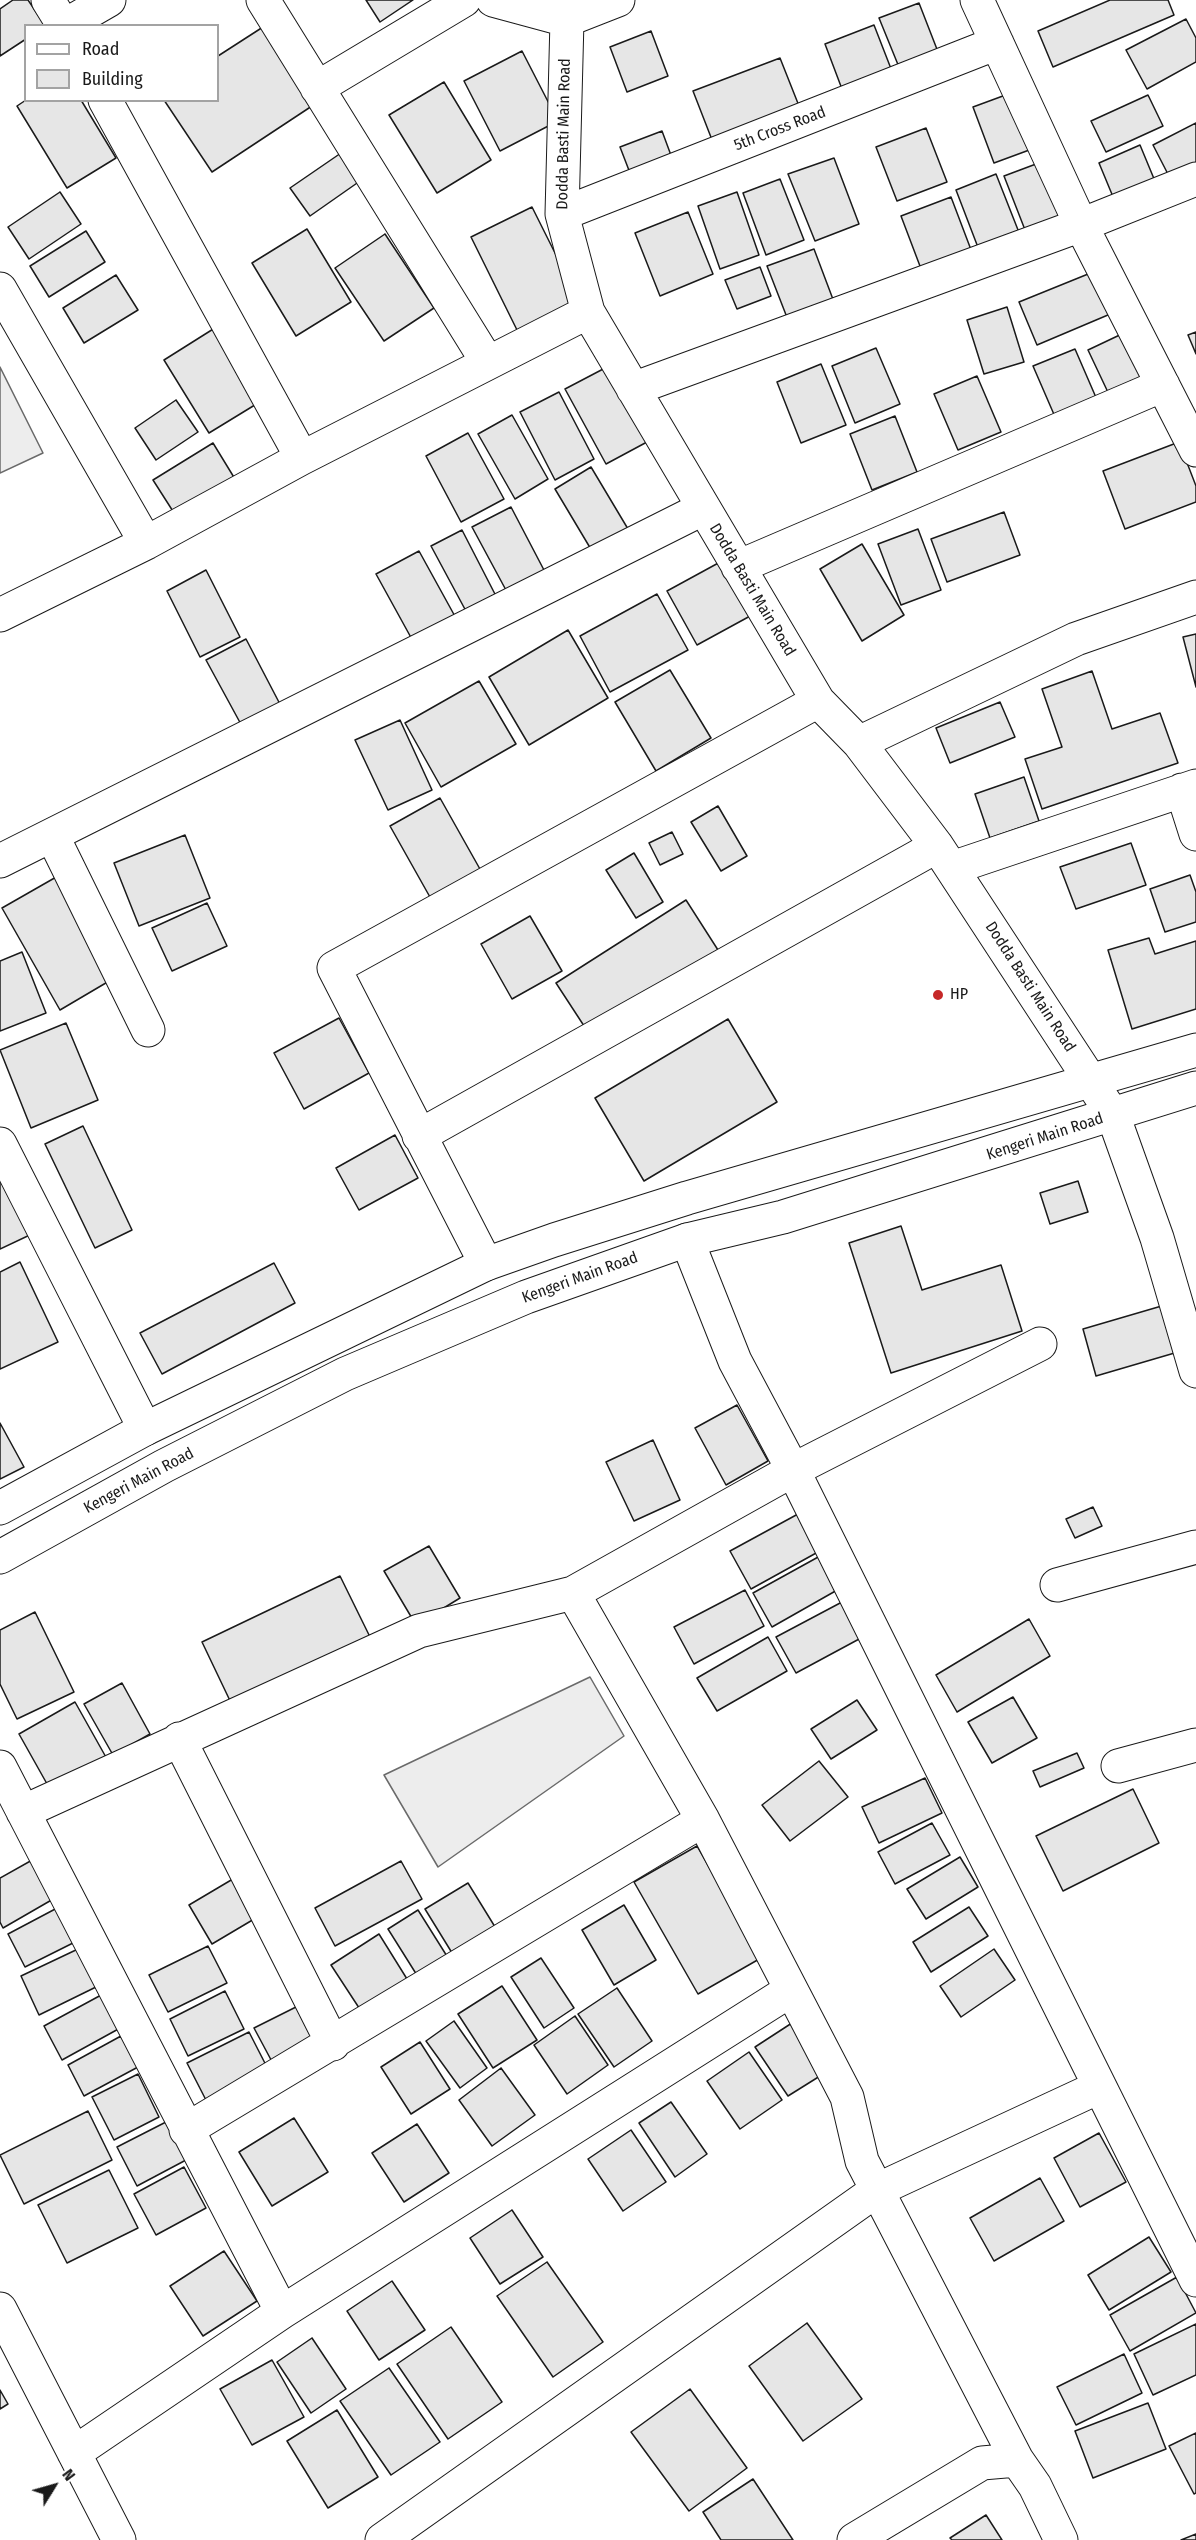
<!DOCTYPE html>
<html>
<head>
<meta charset="utf-8">
<style>
	body { margin:0 }
	#map { position:relative; width:1196px; height:2540px; overflow:hidden; background:#fff; font-family:"Fira Sans Condensed",sans-serif }
	canvas { display:block }
	.legend { position:absolute; left:24px; top:24px; width:195px; height:78px; box-sizing:border-box; background:#fff; border:2px solid #a3a3a3; margin:0; padding:8px 10px; list-style:none; font-size:18px; color:#1a1a1a }
	.legend li { display:flex; align-items:center; gap:12px; height:30px }
	.legend b { width:30px; border:2px solid #a3a3a3 }
	.north { position:absolute; left:24px; top:2456px; width:60px; height:60px; -webkit-text-stroke:4px #fff; paint-order:stroke; rotate:53deg; font-size:16px; font-weight:700; line-height:24px; text-align:center; color:#1a1a1a }
	.north::after { content:''; display:block; margin:auto; width:21px; height:27px; background:#1a1a1a; clip-path:polygon(50% 0,100% 100%,50% 72%,0 100%) }
</style>
</head>
<body>
<div id="map">
<canvas width="1196" height="2540"></canvas>
<ul class="legend">
<li><b style="height:8px;background:#fff"></b>Road</li>
<li><b style="height:16px;background:#e6e6e6"></b>Building</li>
</ul>
<div class="north">N</div>
</div>
<script>
const g = document.querySelector('canvas').getContext('2d');
g.lineJoin = 'round';
function fill(path, color) { g.fillStyle = color; g.fill(path, 'evenodd'); }
const poly = rows => new Path2D(rows.map(r => 'M' + r).join(''));
function strokePath(path, color, width, dash) { g.strokeStyle = color; g.lineWidth = width; g.lineCap = dash ? 'butt' : 'round'; g.setLineDash(dash || []); g.stroke(path); }
function label(font, color, halo, rows, align = 'center') {
  g.font = font + ' "Fira Sans Condensed",sans-serif'; g.lineWidth = 4.5; g.setLineDash([]); g.textBaseline = 'middle'; g.strokeStyle = halo; g.fillStyle = color; for (const [text, x, y, turn = 0] of rows) {
    g.save(); g.translate(x, y); g.rotate((+turn || 0) * Math.PI / 180); g.textAlign = isNaN(turn) ? turn : align; if (halo) g.strokeText(text, 0, 0); g.fillText(text, 0, 0); g.restore();
  }
}
const built = poly([
	[0,367,43,453,0,473,0,367],
	[590,1677,624,1736,438,1867,384,1775,590,1677]
]);
fill(built, '#ededed');
strokePath(built, '#6a6a6a', 1.5);
const building = poly([
	[13,0,28,0,45,25,26,26,26,39,0,56,0,9,13,0],
	[366,0,413,0,380,22,366,0],
	[1110,0,1168,0,1174,15,1053,67,1038,31,1110,0],
	[919,3,940,57,901,72,879,18,919,3],
	[1186,19,1196,38,1196,62,1147,89,1126,50,1186,19],
	[874,25,895,79,845,97,825,44,874,25],
	[263,27,315,104,212,172,164,100,218,100,218,56,263,27],
	[651,31,668,76,627,92,610,47,651,31],
	[522,51,558,121,500,151,464,81,522,51],
	[780,58,801,111,714,145,693,91,780,58],
	[444,82,491,160,437,193,389,115,444,82],
	[1011,93,1032,149,994,163,973,107,1011,93],
	[1148,95,1163,126,1106,152,1091,121,1148,95],
	[26,100,81,100,116,158,67,188,17,106,26,100],
	[1196,123,1196,170,1172,182,1153,145,1196,123],
	[926,128,947,182,897,201,876,147,926,128],
	[662,131,672,158,630,173,620,147,662,131],
	[1140,145,1157,186,1116,204,1099,163,1140,145],
	[341,153,360,181,310,216,290,188,341,153],
	[834,158,859,224,815,241,788,174,834,158],
	[1044,161,1067,220,1027,235,1004,176,1044,161],
	[996,174,1020,235,979,250,956,190,996,174],
	[780,179,804,240,766,255,743,193,780,179],
	[60,192,81,224,29,259,8,227,60,192],
	[737,192,759,255,720,269,698,206,737,192],
	[951,197,973,255,923,274,901,216,951,197],
	[532,207,579,301,518,332,471,237,532,207],
	[688,212,713,274,660,296,635,233,688,212],
	[307,229,351,302,296,336,252,263,307,229],
	[86,231,105,262,49,297,30,266,86,231],
	[385,234,434,308,384,341,335,268,385,234],
	[814,249,834,302,788,320,767,266,814,249],
	[760,267,771,296,737,309,725,280,760,267],
	[1098,270,1115,312,1037,345,1019,302,1098,270],
	[116,275,138,310,84,343,63,308,116,275],
	[1007,307,1024,362,984,374,967,320,1007,307],
	[218,326,263,400,209,433,164,360,218,326],
	[1126,332,1152,387,1114,405,1088,350,1126,332],
	[1196,332,1196,354,1188,335,1196,332],
	[876,348,900,404,855,423,832,366,876,348],
	[1075,349,1101,409,1059,426,1033,366,1075,349],
	[821,364,846,425,801,443,777,382,821,364],
	[607,367,647,442,606,464,565,389,607,367],
	[977,376,1001,432,958,450,934,394,977,376],
	[559,392,594,459,555,480,520,412,559,392],
	[176,400,198,432,156,460,135,428,176,400],
	[512,415,548,479,515,499,478,434,512,415],
	[895,416,917,472,872,490,850,434,895,416],
	[468,433,504,499,461,522,426,456,468,433],
	[1179,442,1196,486,1196,502,1125,529,1103,471,1179,442],
	[213,443,235,479,176,516,153,480,213,443],
	[591,467,631,534,595,556,555,489,591,467],
	[511,507,545,572,507,592,472,527,511,507],
	[1004,512,1020,555,947,582,931,539,1004,512],
	[918,529,941,590,901,605,878,544,918,529],
	[462,530,497,598,467,613,431,546,462,530],
	[862,544,904,615,862,641,820,569,862,544],
	[419,551,457,620,414,643,376,574,419,551],
	[722,561,752,615,697,645,667,591,722,561],
	[206,570,240,637,200,657,167,591,206,570],
	[657,594,688,650,610,692,580,636,657,594],
	[568,630,608,698,529,745,489,677,568,630],
	[1196,634,1196,687,1183,637,1196,634],
	[246,639,282,708,243,728,206,660,246,639],
	[670,670,711,738,656,771,615,702,670,670],
	[1092,671,1112,729,1160,713,1178,763,1042,809,1025,759,1062,747,1042,689,1092,671],
	[479,681,516,744,441,787,405,723,479,681],
	[1000,702,1015,737,950,763,936,728,1000,702],
	[400,720,432,790,388,810,355,740,400,720],
	[1024,777,1039,821,990,838,975,794,1024,777],
	[440,798,485,878,435,906,390,826,440,798],
	[718,806,747,856,721,871,691,822,718,806],
	[672,832,683,854,660,865,649,843,672,832],
	[185,835,210,898,139,926,114,863,185,835],
	[1131,843,1146,885,1076,909,1060,867,1131,843],
	[634,853,663,902,636,918,606,870,634,853],
	[1190,875,1196,892,1196,922,1165,932,1150,889,1190,875],
	[58,876,116,977,60,1010,2,908,58,876],
	[686,900,718,950,588,1032,556,983,686,900],
	[207,903,227,946,172,971,152,928,207,903],
	[530,916,562,971,512,999,481,944,530,916],
	[1149,938,1155,954,1196,941,1196,1009,1132,1029,1108,950,1149,938],
	[22,952,46,1013,0,1031,0,961,22,952],
	[339,1018,369,1073,304,1109,274,1053,339,1018],
	[728,1019,777,1102,644,1181,595,1098,728,1019],
	[66,1023,98,1100,31,1128,0,1050,66,1023],
	[83,1126,132,1230,95,1248,45,1144,83,1126],
	[395,1135,418,1178,359,1210,336,1168,395,1135],
	[0,1164,34,1233,0,1249,0,1164],
	[1078,1181,1088,1212,1050,1224,1040,1193,1078,1181],
	[901,1226,922,1290,1001,1265,1022,1331,891,1373,849,1243,901,1226],
	[20,1262,58,1342,0,1369,0,1272,20,1262],
	[274,1263,295,1303,162,1374,140,1333,274,1263],
	[1165,1305,1178,1352,1096,1376,1083,1329,1165,1305],
	[737,1405,768,1461,726,1485,695,1428,737,1405],
	[0,1423,24,1467,0,1479,0,1423],
	[653,1440,680,1500,634,1521,606,1462,653,1440],
	[1093,1507,1102,1526,1075,1538,1066,1519,1093,1507],
	[798,1514,818,1552,751,1589,730,1551,798,1514],
	[429,1546,460,1598,416,1625,384,1571,429,1546],
	[820,1556,839,1589,772,1627,753,1593,820,1556],
	[340,1576,372,1641,233,1707,202,1642,340,1576],
	[745,1590,764,1626,694,1664,674,1627,745,1590],
	[842,1602,861,1638,796,1673,776,1637,842,1602],
	[35,1612,74,1692,17,1719,0,1684,0,1630,35,1612],
	[1029,1619,1050,1656,957,1712,936,1675,1029,1619],
	[768,1637,787,1671,717,1711,697,1678,768,1637],
	[122,1683,150,1734,113,1755,84,1704,122,1683],
	[1013,1697,1037,1738,992,1763,968,1722,1013,1697],
	[857,1700,877,1730,831,1759,811,1729,857,1700],
	[75,1702,107,1759,51,1791,19,1734,75,1702],
	[1077,1753,1084,1768,1040,1787,1033,1771,1077,1753],
	[819,1761,848,1797,790,1841,762,1805,819,1761],
	[925,1778,942,1813,879,1843,862,1807,925,1778],
	[1133,1789,1159,1843,1063,1891,1036,1836,1133,1789],
	[932,1823,950,1855,895,1884,878,1852,932,1823],
	[697,1846,761,1958,698,1994,634,1882,697,1846],
	[960,1857,978,1887,926,1919,907,1889,960,1857],
	[34,1859,55,1898,3,1928,0,1922,0,1878,34,1859],
	[401,1861,422,1899,335,1946,315,1908,401,1861],
	[243,1873,266,1912,212,1944,189,1905,243,1873],
	[468,1883,500,1935,457,1961,425,1909,468,1883],
	[624,1905,656,1960,614,1985,582,1930,624,1905],
	[59,1907,77,1941,25,1967,8,1934,59,1907],
	[969,1907,988,1936,931,1972,913,1942,969,1907],
	[418,1910,450,1961,420,1980,388,1929,418,1910],
	[379,1934,412,1987,365,2017,331,1965,379,1934],
	[208,1946,227,1983,168,2012,149,1975,208,1946],
	[78,1949,96,1987,39,2015,21,1976,78,1949],
	[994,1949,1015,1980,961,2017,940,1986,994,1949],
	[541,1958,574,2008,544,2028,511,1977,541,1958],
	[502,1986,537,2040,493,2068,458,2014,502,1986],
	[617,1988,652,2041,614,2067,578,2014,617,1988],
	[225,1991,244,2029,188,2056,170,2019,225,1991],
	[103,1994,122,2027,62,2060,44,2026,103,1994],
	[304,2003,326,2046,277,2071,254,2028,304,2003],
	[575,2016,608,2065,567,2094,534,2045,575,2016],
	[454,2021,487,2068,460,2088,426,2041,454,2021],
	[795,2021,828,2071,788,2096,755,2047,795,2021],
	[249,2032,270,2073,208,2104,187,2063,249,2032],
	[121,2036,138,2067,84,2096,68,2065,121,2036],
	[420,2042,450,2089,411,2114,381,2067,420,2042],
	[749,2052,782,2100,740,2129,707,2081,749,2052],
	[501,2068,535,2115,492,2146,459,2100,501,2068],
	[138,2074,159,2117,114,2140,92,2097,138,2074],
	[671,2102,707,2154,675,2177,639,2123,671,2102],
	[88,2111,112,2160,24,2204,0,2155,88,2111],
	[294,2118,328,2172,272,2206,239,2152,294,2118],
	[166,2122,186,2160,137,2186,117,2147,166,2122],
	[417,2124,449,2173,404,2202,372,2153,417,2124],
	[631,2130,666,2182,623,2211,588,2159,631,2130],
	[1099,2133,1126,2182,1080,2207,1054,2158,1099,2133],
	[184,2167,206,2208,156,2235,134,2194,184,2167],
	[109,2170,138,2228,67,2263,38,2205,109,2170],
	[1040,2178,1064,2221,994,2261,970,2218,1040,2178],
	[512,2210,543,2257,500,2284,470,2238,512,2210],
	[1149,2237,1171,2272,1109,2310,1088,2275,1149,2237],
	[224,2251,257,2301,203,2336,170,2286,224,2251],
	[547,2262,603,2342,553,2377,497,2296,547,2262],
	[1177,2277,1196,2313,1130,2351,1110,2315,1177,2277],
	[392,2281,425,2330,379,2360,347,2311,392,2281],
	[807,2323,862,2399,803,2441,749,2366,807,2323],
	[1196,2324,1196,2375,1153,2395,1134,2354,1196,2324],
	[451,2327,502,2402,448,2439,397,2364,451,2327],
	[312,2338,346,2389,311,2413,277,2362,312,2338],
	[1124,2354,1142,2393,1076,2425,1057,2387,1124,2354],
	[272,2360,304,2417,252,2445,220,2389,272,2360],
	[389,2368,440,2442,391,2475,340,2401,389,2368],
	[690,2389,747,2468,689,2511,631,2432,690,2389],
	[0,2390,8,2404,0,2409,0,2390],
	[1148,2403,1166,2449,1093,2478,1075,2431,1148,2403],
	[337,2410,378,2477,328,2508,287,2441,337,2410],
	[1196,2433,1196,2493,1194,2494,1169,2446,1196,2433],
	[753,2479,793,2540,721,2540,703,2512,753,2479],
	[986,2515,1002,2540,952,2540,950,2538,986,2515],
	[1196,2534,1196,2540,1181,2540,1196,2534]
]);
fill(building, '#e6e6e6');
strokePath(building, '#1a1a1a', 1.5);
const minor = poly([
	[48,0,64,26],
	[263,0,488,363],
	[493,0,567,20,618,0],
	[563,0,567,20,562,214,588,312,818,701,859,743,937,846,1113,1115,1157,1238,1196,1371],
	[977,0,1081,225,1196,450],
	[64,26,109,0],
	[317,88,464,0],
	[105,100,302,458],
	[562,214,997,43],
	[0,289,146,543],
	[633,389,1081,225,1196,179],
	[738,567,1163,385],
	[0,615,146,543,302,458,588,312],
	[859,743,1076,639,1196,597],
	[1182,790,1196,834],
	[52,835,148,1030],
	[0,861,704,508],
	[952,868,1196,786],
	[419,1136,937,846],
	[0,1144,145,1429],
	[687,1240,735,1361,793,1470,1196,2280],
	[486,1264,334,968,818,701],
	[1057,1585,1196,1547],
	[573,1593,703,1820,847,2097,862,2161,1017,2460],
	[179,1739,333,2044],
	[1118,1766,1196,1745],
	[0,1767,282,2312,74,2453],
	[23,1812,419,1631,573,1593,793,1470,1040,1344],
	[186,2130,703,1820],
	[0,2309,119,2540],
	[282,2312,791,1990],
	[382,2540,877,2190,1099,2087],
	[854,2540,982,2463,1017,2460,1035,2486,1061,2540]
]);
const major = poly([
	[0,1508,145,1429,486,1264,554,1240,687,1198,1196,1050],
	[0,1557,164,1466,345,1374,526,1297,687,1240,783,1217,1196,1088]
]);
strokePath(minor, '#1a1a1a', 35);
strokePath(major, '#1a1a1a', 35);
strokePath(minor, '#fff', 33);
strokePath(major, '#fff', 33);
for (const [x, y, r, color] of [
	[938,995,6,"#c62828"]
]) { const dot = new Path2D(); dot.arc(x, y, r, 0, 2 * Math.PI); g.fillStyle = color; g.fill(dot); strokePath(dot, '#fff', 2); }
label('16px', '#1a1a1a', '#fff', [
	["5th Cross Road",780,129,-21],
	["Dodda Basti Main Road",564,134,-89],
	["Dodda Basti Main Road",752,590,59],
	["Dodda Basti Main Road",1030,987,57],
	["Kengeri Main Road",1045,1137,-18],
	["Kengeri Main Road",580,1278,-20],
	["Kengeri Main Road",139,1481,-28]
]);
label('16px', '#1a1a1a', '#fff', [
	["HP",950,995]
], 'left');
</script>
</body>
</html>
